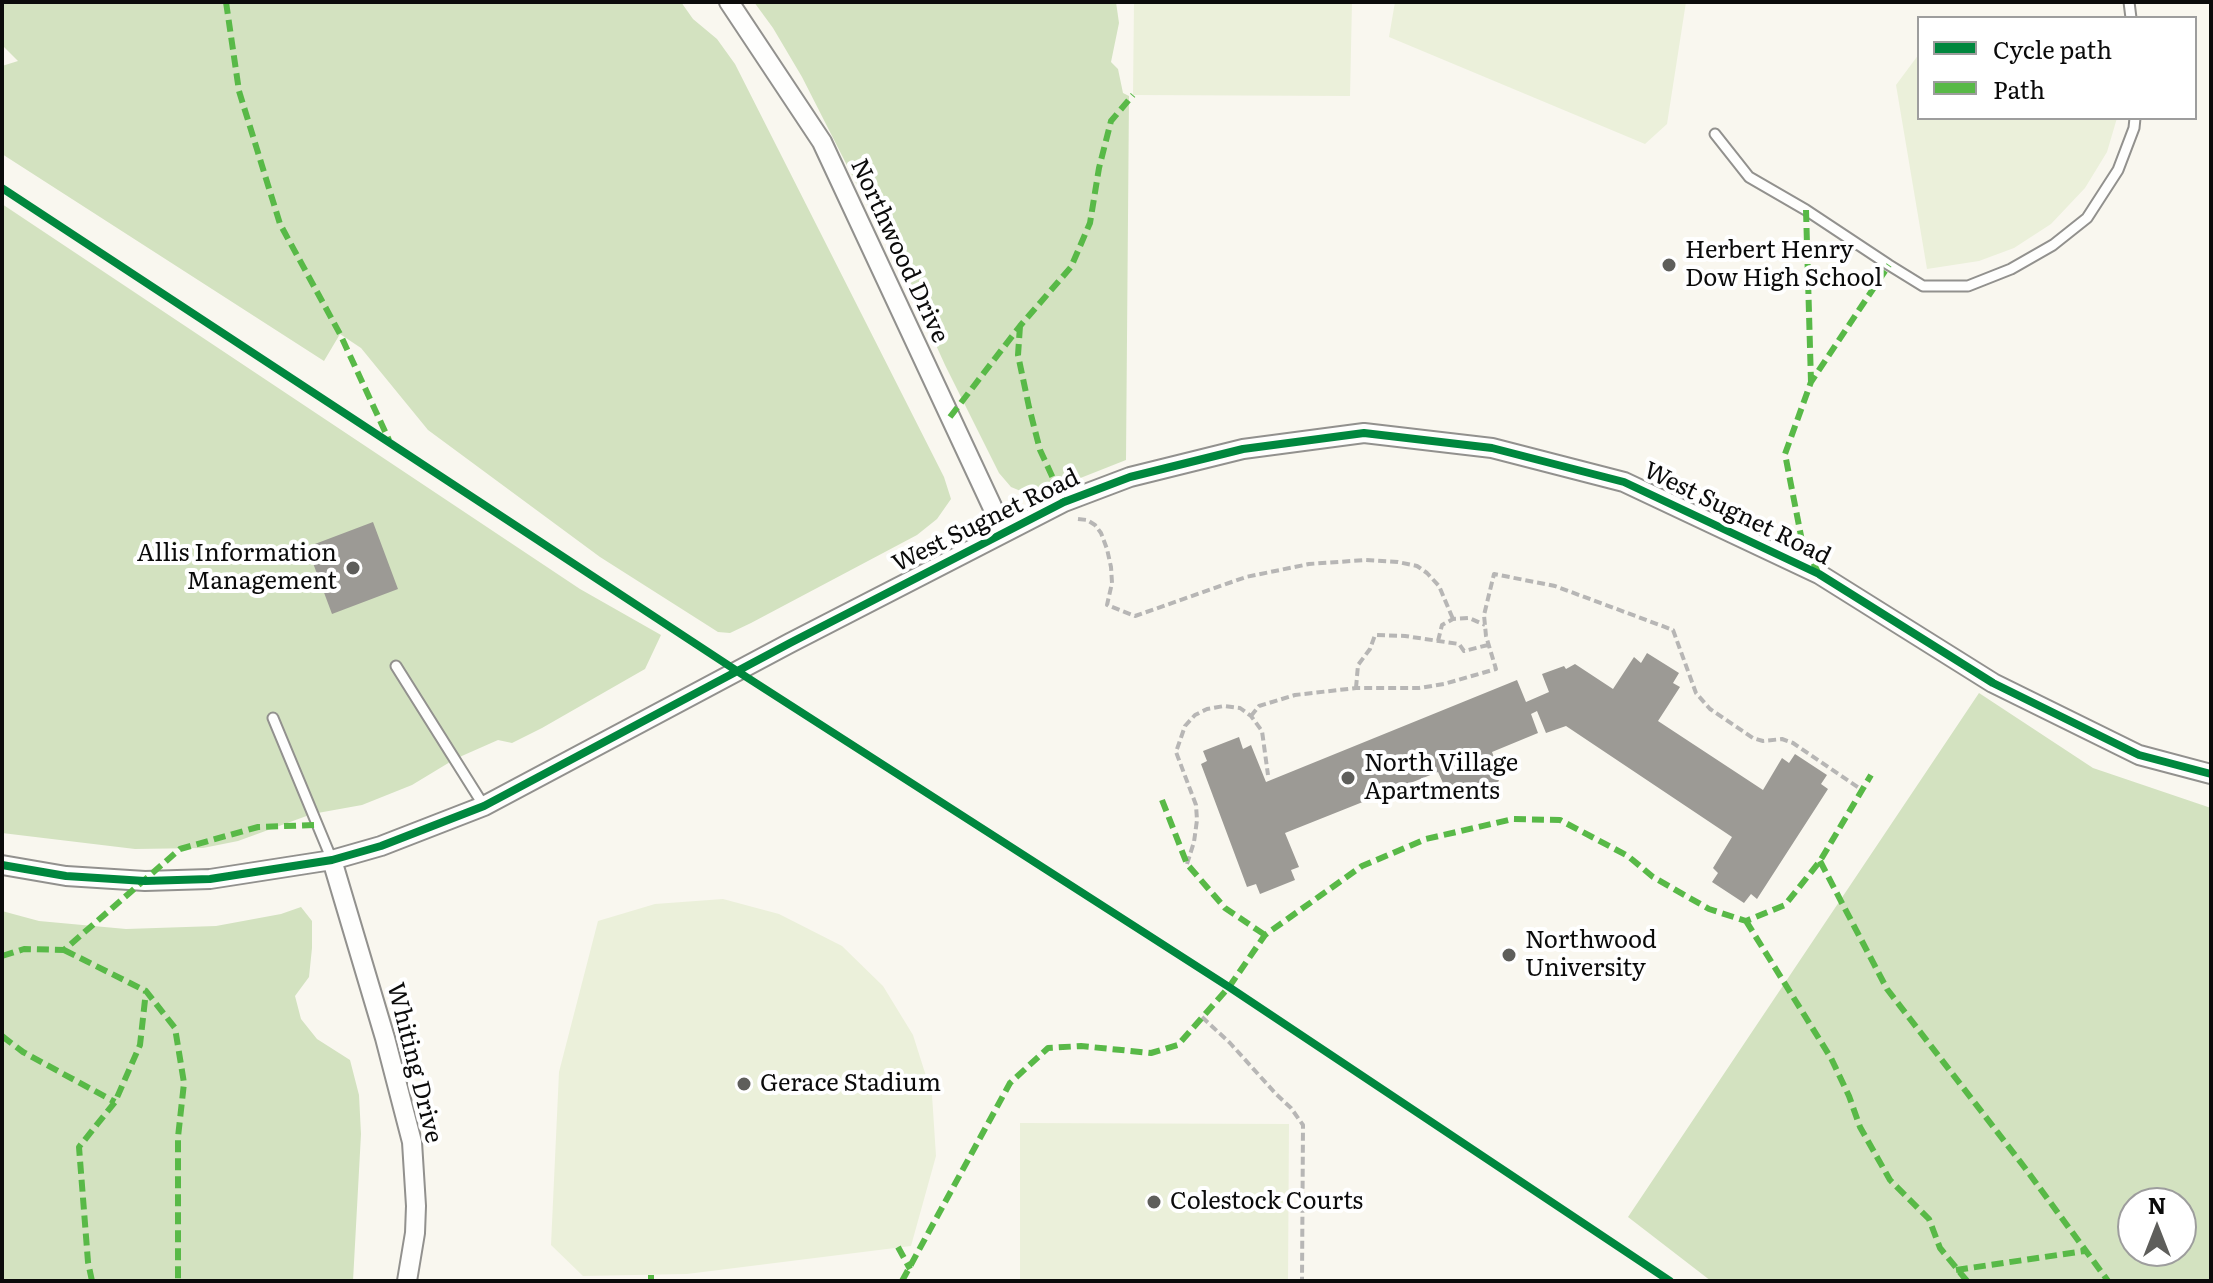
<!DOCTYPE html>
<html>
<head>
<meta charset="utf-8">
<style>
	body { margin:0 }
	#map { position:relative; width:2213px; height:1283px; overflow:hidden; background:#f9f7ef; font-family:Literata,serif }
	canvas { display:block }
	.frame { position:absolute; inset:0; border:4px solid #0b0b0b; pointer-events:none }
	.legend { position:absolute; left:1917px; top:16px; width:280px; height:104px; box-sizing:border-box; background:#fff; border:2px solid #9d9d9d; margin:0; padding:10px 14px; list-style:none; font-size:24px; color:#0b0b0b }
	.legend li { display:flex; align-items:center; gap:16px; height:40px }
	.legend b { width:40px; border:2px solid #9d9d9d }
	.north { position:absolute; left:2117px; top:1187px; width:80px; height:80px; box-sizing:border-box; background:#fff; border:2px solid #9d9d9d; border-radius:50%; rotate:0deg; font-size:22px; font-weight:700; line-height:32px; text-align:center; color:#0b0b0b }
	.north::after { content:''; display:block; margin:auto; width:28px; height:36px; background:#5e5e5b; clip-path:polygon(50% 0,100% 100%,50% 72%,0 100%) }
</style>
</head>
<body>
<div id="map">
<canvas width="2213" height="1283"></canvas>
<div class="frame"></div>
<ul class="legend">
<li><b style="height:10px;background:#00873e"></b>Cycle path</li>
<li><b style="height:10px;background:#58b947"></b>Path</li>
</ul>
<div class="north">N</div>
</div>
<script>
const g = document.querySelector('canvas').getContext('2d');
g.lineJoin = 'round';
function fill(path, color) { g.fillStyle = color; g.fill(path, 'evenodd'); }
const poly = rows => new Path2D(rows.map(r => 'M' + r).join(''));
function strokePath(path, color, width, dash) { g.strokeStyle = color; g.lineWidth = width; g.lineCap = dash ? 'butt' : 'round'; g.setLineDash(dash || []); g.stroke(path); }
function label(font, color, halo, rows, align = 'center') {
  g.font = font + ' Literata,serif'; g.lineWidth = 8; g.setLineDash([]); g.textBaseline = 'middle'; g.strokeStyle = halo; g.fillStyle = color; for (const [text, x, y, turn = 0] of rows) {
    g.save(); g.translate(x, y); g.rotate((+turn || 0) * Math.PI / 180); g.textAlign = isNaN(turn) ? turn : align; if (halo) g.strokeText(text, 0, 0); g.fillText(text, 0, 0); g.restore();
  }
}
fill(poly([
	[2,2,681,2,693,19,717,39,735,64,944,477,951,499,937,519,917,535,751,623,730,633,718,632,600,557,428,430,361,348,340,334,324,361,2,154,2,66,18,61,2,45],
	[754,2,1116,2,1119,23,1111,62,1118,69,1123,93,1129,96,1126,460,1045,492,1028,494,1011,487,999,473,945,365,916,301,802,77,773,28],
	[2,204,580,589,661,635,645,669,542,728,512,743,498,740,455,759,412,785,362,805,312,814,238,841,203,848,135,849,2,833],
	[1979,693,2093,768,2211,808,2211,1281,1711,1281,1628,1217],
	[2181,1203,2181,1251,2133,1251,2133,1203],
	[301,907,312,921,312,948,309,977,295,996,301,1019,317,1039,350,1060,359,1095,361,1134,353,1281,2,1281,2,911,39,921,126,929,216,926,281,914]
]), '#d3e2c0');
fill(poly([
	[1134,2,1352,2,1350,96,1133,95],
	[1395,2,1686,2,1667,124,1645,144,1389,37],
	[1919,54,1919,118,2117,118,2107,152,2085,188,2051,224,2014,248,1979,261,1927,269,1896,85],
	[723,899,779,914,842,946,883,986,913,1035,932,1095,936,1156,911,1246,687,1274,583,1276,551,1245,559,1072,598,921,655,904],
	[1020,1123,1289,1124,1288,1281,1020,1281]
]), '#ebf0da');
fill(poly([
	[373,522,398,589,332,614,307,547],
	[1647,653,1679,673,1673,683,1680,687,1658,721,1763,790,1782,758,1789,763,1795,754,1827,775,1821,784,1828,789,1757,899,1751,894,1744,903,1712,882,1718,873,1713,868,1732,837,1566,726,1546,733,1537,711,1531,714,1538,733,1492,752,1499,771,1495,773,1499,781,1489,787,1491,795,1469,802,1466,795,1453,798,1451,791,1447,792,1438,772,1285,833,1299,867,1291,870,1295,880,1260,894,1256,884,1247,887,1201,764,1207,761,1203,751,1239,737,1243,749,1251,745,1266,782,1517,680,1526,702,1549,692,1542,674,1564,666,1566,669,1575,664,1613,689,1634,657,1641,663]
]), '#9c9a95');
const service = poly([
	[2129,2,2131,18],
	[1715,134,1749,177,1806,210,1889,265,1923,286,1968,286,2011,269,2053,245,2087,218,2118,170,2134,128,2135,118],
	[396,666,484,806],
	[273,718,332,860]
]);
const minor = poly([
	[729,2,822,142,1004,532],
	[332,860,385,1038,412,1142,416,1206,415,1233,407,1281],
	[2,865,66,876,145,881,210,879,332,860,381,846,484,806,790,643,1064,502,1130,477,1243,449,1364,433,1492,448,1624,482,1819,574,1993,683,2139,755,2211,774]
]);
strokePath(service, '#92918e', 13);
strokePath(minor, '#92918e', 22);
strokePath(poly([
	[1078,519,1087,520,1095,525,1101,533,1107,549,1111,567,1112,583,1107,605,1135,616,1246,577,1309,564,1366,560,1398,562,1417,566,1427,573,1439,586,1453,619],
	[1438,641,1442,625,1453,619,1469,618,1485,625],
	[1356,688,1358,665,1370,649,1375,635,1405,636,1459,644,1464,651,1488,645],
	[1251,716,1259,706,1295,695,1356,688,1419,688,1444,684,1496,669,1486,636,1484,615,1494,574,1555,586,1673,630,1696,693,1710,709,1753,738,1763,741,1782,739,1793,743,1862,790],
	[1187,864,1194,842,1197,820,1196,805,1176,752,1185,726,1195,715,1207,709,1224,706,1240,708,1251,716,1262,731,1268,775],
	[1202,1017,1230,1043,1276,1094,1291,1108,1303,1125,1302,1281]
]), '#b7b6b5', 4, [8, 4]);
strokePath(service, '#fefefd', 9);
strokePath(minor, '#fefefd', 18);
strokePath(poly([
	[226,2,239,91,280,224,340,334,389,440],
	[1806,210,1811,382],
	[1020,326,1018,355,1029,407,1040,450,1064,502],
	[950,417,1020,326,1071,267,1090,223,1099,168,1111,121,1133,95],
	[1819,574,1802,541,1785,454,1811,382,1889,265],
	[1162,800,1187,864,1225,908,1265,935],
	[1820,861,1887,989,2025,1168,2108,1281],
	[1746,921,1831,1058,1849,1096,1860,1127,1890,1180,1929,1219,1940,1248,1967,1281],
	[64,950,146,991,175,1028,184,1083,178,1137,178,1281],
	[2,956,24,949,64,950,180,849,258,827,317,825],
	[2,1036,23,1052,115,1102],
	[898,1247,910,1269],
	[1956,1270,2085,1251],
	[92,1281,88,1262,79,1147,115,1102,140,1045,146,991],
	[651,1281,651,1275],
	[902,1281,1010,1083,1048,1048,1081,1046,1151,1053,1178,1045,1229,987,1265,935,1362,866,1426,839,1513,819,1560,820,1628,856,1653,877,1709,909,1746,921,1785,905,1820,861,1871,775]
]), '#58b947', 6, [12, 6]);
strokePath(poly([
	[2,188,737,671,1229,987,1670,1281],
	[2,865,66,876,145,881,210,879,332,860,381,846,484,806,790,643,1064,502,1130,477,1243,449,1364,433,1492,448,1624,482,1819,574,1993,683,2139,755,2211,774]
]), '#00873e', 8);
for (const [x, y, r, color] of [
	[1669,265,8,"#5e5e5b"],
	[353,568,8,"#5e5e5b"],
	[1348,778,8,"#5e5e5b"],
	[1509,955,8,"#5e5e5b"],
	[744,1084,8,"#5e5e5b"],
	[1154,1202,8,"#5e5e5b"]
]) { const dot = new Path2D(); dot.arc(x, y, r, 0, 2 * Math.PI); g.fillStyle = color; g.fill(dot); strokePath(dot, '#fff', 3); }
label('24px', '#0b0b0b', '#fff', [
	["Northwood Drive",899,251,65],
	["West Sugnet Road",1737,514,26],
	["West Sugnet Road",986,521,-26],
	["Whiting Drive",414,1063,76]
]);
label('24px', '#0b0b0b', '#fff', [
	["Herbert Henry",1685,251],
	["Dow High School",1685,279],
	["Allis Information",337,554,"right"],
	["Management",337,582,"right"],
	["North Village",1364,764],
	["Apartments",1364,792],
	["Northwood",1525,941],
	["University",1525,969],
	["Gerace Stadium",760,1084],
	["Colestock Courts",1170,1202]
], 'left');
</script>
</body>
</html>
